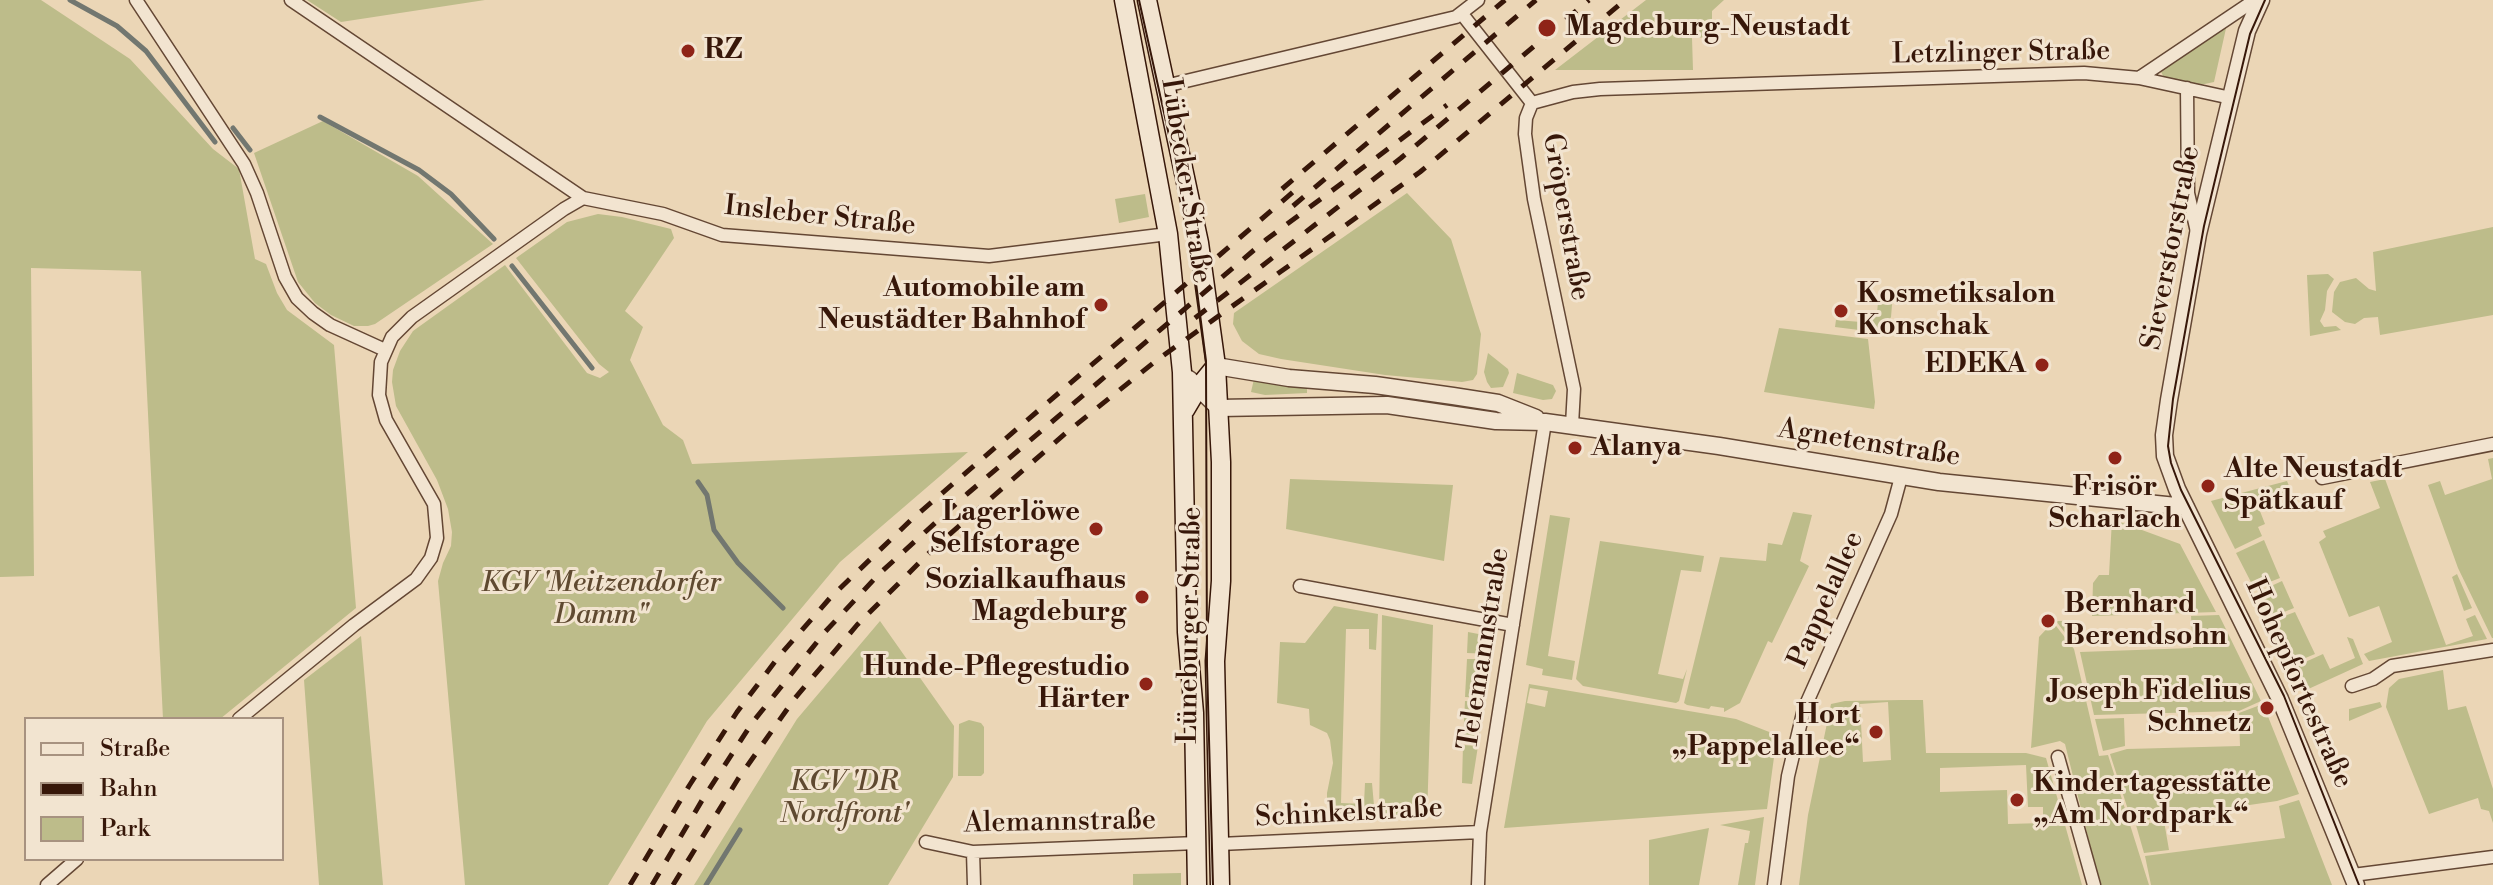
<!DOCTYPE html>
<html>
<head>
<meta charset="utf-8">
<style>
	body { margin:0 }
	#map { position:relative; width:2493px; height:885px; overflow:hidden; background:#ebd6b6; font-family:"Libre Bodoni",serif }
	canvas { display:block }
	.legend { position:absolute; left:24px; top:717px; width:260px; height:144px; box-sizing:border-box; background:#f2e4d0; border:2px solid #a79280; margin:0; padding:10px 14px; list-style:none; font-size:24px; color:#371709 }
	.legend li { display:flex; align-items:center; gap:16px; height:40px }
	.legend b { width:40px; border:2px solid #a79280 }
</style>
</head>
<body>
<div id="map">
<canvas width="2493" height="885"></canvas>
<ul class="legend">
<li><b style="height:10px;background:#f2e4d0"></b>Straße</li>
<li><b style="height:10px;background:#371709"></b>Bahn</li>
<li><b style="height:22px;background:#bdbc8a"></b>Park</li>
</ul>
</div>
<script>
const g = document.querySelector('canvas').getContext('2d');
g.lineJoin = 'round';
function fill(path, color) { g.fillStyle = color; g.fill(path, 'evenodd'); }
const poly = rows => new Path2D(rows.map(r => 'M' + r).join(''));
function strokePath(path, color, width, dash) { g.strokeStyle = color; g.lineWidth = width; g.lineCap = dash ? 'butt' : 'round'; g.setLineDash(dash || []); g.stroke(path); }
function label(font, color, halo, rows, align = 'center') {
  g.font = font + ' "Libre Bodoni",serif'; g.lineWidth = 6; g.setLineDash([]); g.textBaseline = 'middle'; g.strokeStyle = halo; g.fillStyle = color; for (const [text, x, y, turn = 0] of rows) {
    g.save(); g.translate(x, y); g.rotate((+turn || 0) * Math.PI / 180); g.textAlign = isNaN(turn) ? turn : align; if (halo) g.strokeText(text, 0, 0); g.fillText(text, 0, 0); g.restore();
  }
}
fill(poly([
	[0,0,41,0,130,59,213,149,239,169,255,259,266,264,277,293,287,310,334,345,356,608,220,719,163,719,141,271,31,268,34,576,0,577],
	[307,0,485,0,341,22],
	[1646,0,1724,0,1712,11,1712,37,1692,38,1693,70,1555,70],
	[2227,24,2214,82,2200,85,2165,79,2161,72],
	[323,121,418,176,493,244,375,324,368,326,354,326,331,315,315,303,298,282,254,153],
	[1407,193,1451,239,1481,334,1477,374,1473,380,1462,382,1385,375,1281,359,1259,354,1242,341,1233,324,1234,313],
	[1145,194,1149,217,1119,223,1115,199],
	[598,214,622,217,671,229,674,238,625,311,643,327,630,360,663,425,683,440,692,464,968,452,840,562,707,721,608,885,465,885,438,581,443,563,451,546,452,532,448,509,437,480,396,406,392,382,393,370,400,351,413,331,505,265,587,373,600,378,609,372,599,364,516,258,567,222],
	[2493,227,2493,315,2380,335,2378,317,2364,318,2355,324,2345,322,2332,312,2334,292,2340,282,2356,278,2369,289,2376,291,2373,252],
	[2328,274,2334,279,2327,291,2325,310,2320,321,2324,327,2336,326,2341,330,2310,336,2307,275],
	[1879,292,1893,293,1891,317,1886,326,1875,332,1835,327,1836,320,1861,322,1862,312,1877,313],
	[1779,328,1868,339,1875,402,1874,409,1764,392],
	[1488,353,1508,369,1509,373,1503,387,1491,388,1487,382,1484,372],
	[1517,373,1553,385,1556,391,1552,399,1543,400,1513,393],
	[1254,379,1307,387,1307,393,1265,395,1251,392],
	[2493,458,2493,638,2492,638,2458,568,2428,485,2440,481,2445,495,2492,479,2488,459],
	[1290,479,1453,485,1444,561,1286,529],
	[2385,479,2446,645,2473,636,2466,619,2475,615,2487,639,2369,661,2364,654,2392,642,2379,606,2349,617,2319,542,2326,537,2323,531,2380,508,2370,482],
	[2287,481,2297,505,2292,512,2284,495,2258,506,2265,524,2258,527,2262,536,2235,549,2211,501],
	[1793,512,1812,515,1800,561,1809,566,1772,643,1768,641,1740,703,1724,712,1724,708,1711,706,1709,709,1687,705,1684,703,1720,557,1766,561,1768,543,1782,545],
	[1550,515,1570,518,1548,656,1575,661,1572,680,1542,675,1543,669,1526,665],
	[2112,519,2180,544,2216,612,2092,616,2093,583,2099,575,2109,575],
	[2264,540,2280,578,2254,588,2236,553],
	[1600,541,1704,556,1701,572,1681,570,1658,674,1683,679,1687,669,1679,701,1676,703,1583,686,1576,679],
	[2457,574,2472,608,2464,611,2452,577],
	[2282,581,2294,608,2269,618,2256,593],
	[1334,606,1378,614,1376,650,1369,649,1369,629,1346,629,1341,803,1364,804,1365,783,1372,783,1375,817,1371,821,1327,822,1327,793,1333,763,1330,740,1327,733,1310,725,1309,709,1277,703,1280,642,1305,643],
	[2295,612,2315,654,2291,664,2271,621],
	[1382,615,1433,625,1427,818,1379,818],
	[2219,615,2261,701,2239,711,2094,715,2080,652,2193,648,2191,616],
	[880,621,954,726,953,777,888,885,694,885,797,719],
	[2056,621,2079,621,2080,645,2075,646],
	[2053,622,2074,649,2099,756,2108,755,2149,885,2100,885,2065,744,2060,741,2031,748,2039,637],
	[1468,632,1494,637,1492,654,1467,653],
	[361,636,383,885,319,885,304,680],
	[2347,637,2353,639,2363,664,2304,691,2292,668,2323,654,2330,669,2355,658],
	[1467,659,1491,659,1485,698,1465,697],
	[2443,670,2448,710,2466,706,2493,789,2493,823,2489,811,2481,809,2478,798,2429,814,2386,707,2389,688,2399,679],
	[1529,684,1736,719,1777,735,1767,809,1504,828],
	[1530,688,1548,691,1545,707,1527,703],
	[1902,700,1923,700,1926,753,2026,753,2046,758,2082,885,1799,885,1808,815,1831,704,1845,701],
	[1888,702,1891,760,1863,762,1860,704],
	[2026,765,2028,807,2043,807,2043,823,2008,824,2007,790,1940,792,1940,768],
	[1465,701,1484,702,1479,741,1463,740],
	[2380,702,2382,707,2349,721,2349,709],
	[2263,704,2299,794,2277,801,2132,822,2110,754,2127,749,2240,746,2239,713],
	[2124,718,2125,746,2103,751,2095,719],
	[969,720,981,723,984,727,984,773,981,776,958,776,959,724],
	[1463,745,1478,746,1472,784,1462,783],
	[2299,800,2332,885,2151,885,2145,856,2285,838,2279,806],
	[1764,817,1755,885,1738,885,1745,843,1748,843,1750,831,1720,825],
	[2164,821,2169,850,2144,853,2136,825],
	[1709,828,1699,885,1649,885,1649,840],
	[1181,873,1181,885,1133,885,1133,874]
]), '#bdbc8a');
strokePath(poly([
	[70,0,117,26,146,51,215,142],
	[320,117,419,170,451,194,494,239],
	[233,128,250,150],
	[512,266,592,368],
	[698,482,707,495,714,530,738,563,783,608],
	[706,885,740,830]
]), '#727770', 5);
const minor = poly([
	[136,0,244,164,257,193,285,277,297,298,313,313,330,325,385,350],
	[291,0,583,198,663,214,722,235,989,256,1168,234],
	[1462,14,1532,103],
	[2139,78,2255,0],
	[1165,86,1456,17,1478,0],
	[2187,88,2188,193,2197,232],
	[1532,103,1573,92,1600,89,2084,73,2139,78,2231,98],
	[1532,103,1526,118,1525,134,1534,199,1574,389,1572,425],
	[2322,478,2493,444],
	[1300,586,1513,625],
	[2352,686,2373,679,2392,666,2493,650],
	[239,719,354,625,416,579,431,558,437,538,434,504,386,420,379,395,381,362,392,337,412,317,564,209,583,198],
	[2058,757,2094,885],
	[926,842,973,852,1197,843],
	[1220,844,1480,832],
	[973,852,974,885],
	[2353,875,2493,857],
	[47,885,77,859],
	[1478,885,1480,832,1545,422],
	[1774,885,1788,776,1804,709,1891,514,1901,477]
]);
const tertiary = poly([
	[2261,0,2247,31,2198,234,2169,400,2164,435,2165,456,2177,489,2280,699,2356,885],
	[1216,366,1289,378,1375,385,1453,396,1498,403,1536,418],
	[1189,379,1219,408,1387,405,1496,421,1545,422,1719,446,1939,482,2186,507]
]);
const secondary = poly([
	[1124,0,1168,234,1182,372,1187,632,1194,713,1197,885],
	[1147,0,1199,243,1216,366,1221,462,1221,581,1215,661,1220,885],
	[1185,410,1198,388,1216,366]
]);
strokePath(minor, '#644734', 15);
strokePath(tertiary, '#644734', 19);
strokePath(secondary, '#371709', 21);
strokePath(minor, '#f2e4d0', 12);
strokePath(tertiary, '#f2e4d0', 16);
strokePath(secondary, '#f2e4d0', 18);
strokePath(poly([
	[1139,0,1188,221,1206,361,1207,666,1213,885],
	[2265,0,2250,34,2204,226,2173,399,2168,446,2171,463,2181,490,2284,696,2359,885]
]), '#371709', 2);
strokePath(poly([
	[1282,189,1505,0],
	[1293,206,1536,0],
	[1195,318,1401,158,1589,0],
	[630,885,689,786,737,712,780,655,830,598,912,519,1300,186],
	[652,885,704,797,752,723,825,632,879,574,967,494,1267,239,1447,105],
	[673,885,738,779,795,698,857,625,935,547,1067,432,1157,360,1420,172,1625,0]
]), '#371709', 5, [14, 14]);
for (const [x, y, r, color] of [
	[1547,28,10,"#8f2418"],
	[688,51,8,"#8f2418"],
	[1101,305,8,"#8f2418"],
	[1841,311,8,"#8f2418"],
	[2042,365,8,"#8f2418"],
	[1575,448,8,"#8f2418"],
	[2115,458,8,"#8f2418"],
	[2208,486,8,"#8f2418"],
	[1096,529,8,"#8f2418"],
	[1142,597,8,"#8f2418"],
	[2048,621,8,"#8f2418"],
	[1146,684,8,"#8f2418"],
	[2267,708,8,"#8f2418"],
	[1876,732,8,"#8f2418"],
	[2017,800,8,"#8f2418"]
]) { const dot = new Path2D(); dot.arc(x, y, r, 0, 2 * Math.PI); g.fillStyle = color; g.fill(dot); strokePath(dot, '#f2e4d0', 3); }
label('bold 28px', '#371709', '#f2e4d0', [
	["Magdeburg-Neustadt",1565,28],
	["RZ",704,51],
	["Automobile am",1085,289,"right"],
	["Neustädter Bahnhof",1085,321,"right"],
	["Kosmetiksalon",1857,295],
	["Konschak",1857,327],
	["EDEKA",2026,365,"right"],
	["Alanya",1591,448],
	["Alte Neustadt",2224,470],
	["Spätkauf",2224,502],
	["Frisör",2115,488,"center"],
	["Scharlach",2115,520,"center"],
	["Lagerlöwe",1080,513,"right"],
	["Selfstorage",1080,545,"right"],
	["Sozialkaufhaus",1126,581,"right"],
	["Magdeburg",1126,613,"right"],
	["Bernhard",2064,605],
	["Berendsohn",2064,637],
	["Hunde-Pflegestudio",1130,668,"right"],
	["Härter",1130,700,"right"],
	["Joseph Fidelius",2251,692,"right"],
	["Schnetz",2251,724,"right"],
	["Hort",1860,716,"right"],
	["„Pappelallee“",1860,748,"right"],
	["Kindertagesstätte",2033,784],
	["„Am Nordpark“",2033,816]
], 'left');
label('28px', '#371709', '#f2e4d0', [
	["Letzlinger Straße",2001,54,-1],
	["Lübecker Straße",1185,181,81],
	["Insleber Straße",820,217,6],
	["Gröperstraße",1565,217,80],
	["Sieverstorstraße",2172,248,-79],
	["Agnetenstraße",1869,444,9],
	["Pappelallee",1827,600,-66],
	["Lüneburger Straße",1191,625,-89],
	["Telemannstraße",1485,649,-81],
	["Hohepfortestraße",2298,684,66],
	["Schinkelstraße",1349,814,-3],
	["Alemannstraße",1060,823,-1]
]);
label('italic 28px', '#5f4930', '#f2e4d0', [
	["KGV 'Meitzendorfer",601,584],
	["Damm\"",601,616],
	["KGV 'DR",844,783],
	["Nordfront'",844,815]
]);
</script>
</body>
</html>
